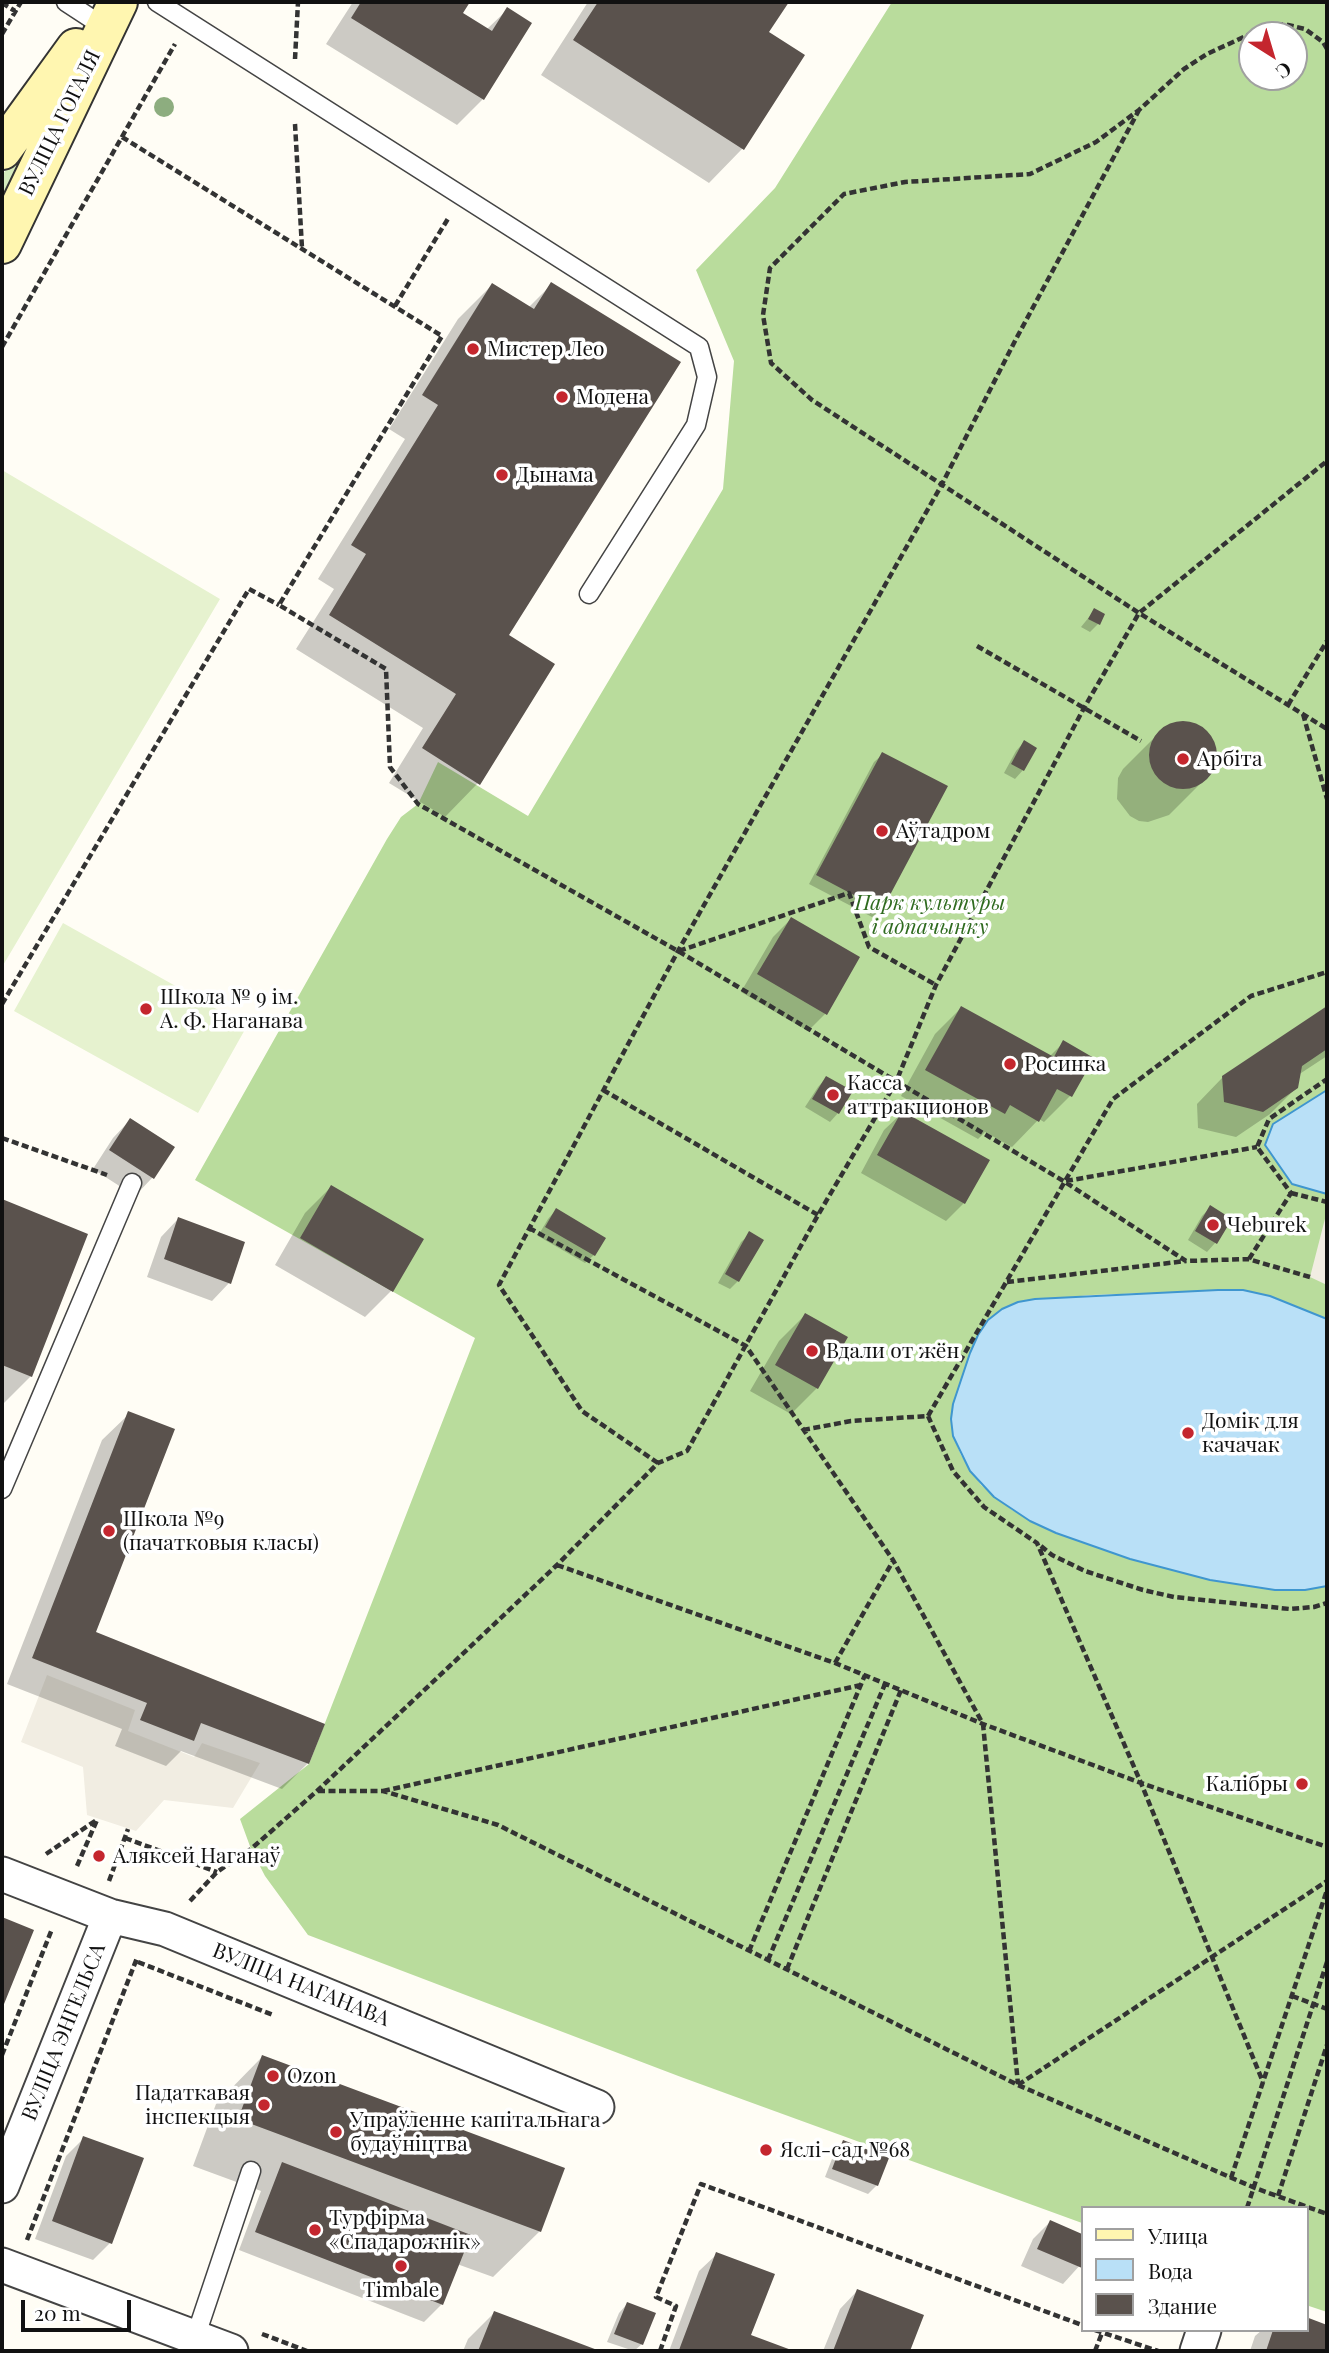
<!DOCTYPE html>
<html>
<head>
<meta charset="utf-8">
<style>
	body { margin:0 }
	#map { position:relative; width:1329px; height:2353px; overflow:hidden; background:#fffdf5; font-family:"Playfair Display",serif }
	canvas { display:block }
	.frame { position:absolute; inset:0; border:4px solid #111; pointer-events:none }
	.legend { position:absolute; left:1081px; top:2206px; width:228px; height:126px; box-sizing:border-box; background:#fff; border:2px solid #a0a0a0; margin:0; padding:9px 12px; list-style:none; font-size:21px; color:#111 }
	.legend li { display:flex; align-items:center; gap:14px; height:35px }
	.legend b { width:35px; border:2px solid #a0a0a0 }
	.north { position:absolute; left:1238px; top:21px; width:70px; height:70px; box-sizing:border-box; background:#fff; border:2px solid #a0a0a0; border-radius:50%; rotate:143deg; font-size:19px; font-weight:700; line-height:28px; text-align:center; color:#111 }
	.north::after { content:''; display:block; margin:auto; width:24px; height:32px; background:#c4262e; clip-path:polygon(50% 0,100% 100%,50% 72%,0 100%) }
	.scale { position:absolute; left:21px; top:2300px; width:110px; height:32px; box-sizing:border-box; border:4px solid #111; border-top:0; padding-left:9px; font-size:21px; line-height:24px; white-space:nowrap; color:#111; -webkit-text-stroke:5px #fff; paint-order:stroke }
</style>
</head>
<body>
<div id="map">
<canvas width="1329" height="2353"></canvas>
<div class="frame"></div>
<ul class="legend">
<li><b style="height:9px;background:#fff6b0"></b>Улица</li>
<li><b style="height:19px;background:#b9e0f7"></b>Вода</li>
<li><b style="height:19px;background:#5a524d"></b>Здание</li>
</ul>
<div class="north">С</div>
<div class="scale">20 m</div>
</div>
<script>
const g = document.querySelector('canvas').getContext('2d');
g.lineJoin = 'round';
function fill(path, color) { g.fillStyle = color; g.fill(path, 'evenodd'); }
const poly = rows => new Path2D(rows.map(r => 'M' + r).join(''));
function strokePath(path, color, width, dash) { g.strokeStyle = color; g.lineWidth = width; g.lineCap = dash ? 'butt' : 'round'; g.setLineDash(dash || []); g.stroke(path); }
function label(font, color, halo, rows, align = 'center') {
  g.font = font + ' "Playfair Display",serif'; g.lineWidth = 7; g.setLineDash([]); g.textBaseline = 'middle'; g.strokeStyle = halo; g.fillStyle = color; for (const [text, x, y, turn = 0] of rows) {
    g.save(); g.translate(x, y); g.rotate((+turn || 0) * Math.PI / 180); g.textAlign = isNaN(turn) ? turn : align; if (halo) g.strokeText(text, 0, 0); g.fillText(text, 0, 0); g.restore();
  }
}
fill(poly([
	[25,147,2,197,2,175]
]), '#d5ebbd');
fill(poly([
	[892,2,1327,2,1327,1090,1273,1124,1292,1184,1327,1194,1327,1319,1270,1296,1243,1290,1091,1295,1018,1302,970,1353,953,1404,951,1419,953,1436,961,1455,981,1485,1012,1510,1056,1533,1129,1559,1210,1580,1275,1590,1305,1590,1327,1586,1327,2312,1306,2305,1306,2208,1082,2208,1082,2223,681,2077,308,1935,265,1876,251,1849,240,1819,309,1764,475,1338,195,1180,387,839,401,817,418,804,438,762,528,816,723,489,734,361,696,270,775,188],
	[1252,35,1294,35,1294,77,1252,77]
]), '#b9dc9c');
fill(poly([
	[2,470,220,599,2,967],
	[63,923,247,1026,198,1113,14,1011]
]), '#e6f2cf');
fill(poly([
	[1327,1211,1327,1285,1310,1277],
	[47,1675,135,1710,128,1731,194,1757,202,1743,260,1763,233,1808,164,1800,136,1831,87,1815,83,1767,21,1742]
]), '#f1ede2');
const water = poly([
	[1327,1090,1327,1194,1292,1184,1265,1145,1273,1124,1327,1090],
	[1218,1290,1243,1290,1270,1296,1327,1319,1327,1586,1305,1590,1275,1590,1210,1580,1130,1559,1056,1533,1030,1521,994,1497,970,1471,953,1436,951,1419,953,1404,970,1353,978,1335,988,1320,1002,1309,1018,1302,1035,1299,1218,1290]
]);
fill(water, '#b9e0f7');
strokePath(water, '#3f96cf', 2);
fill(poly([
	[353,2,468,2,461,13,487,29,507,10,483,99,457,125,326,44],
	[588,2,787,2,767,33,742,149,709,183,541,75],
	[552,284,507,636,478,783,445,817,389,783,423,728,296,649,334,589,318,579,405,439,389,429,458,319,492,285,528,308],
	[1094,611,1098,624,1090,632,1081,627],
	[1176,723,1198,726,1212,742,1214,763,1203,781,1169,815,1148,822,1139,821,1130,816,1117,799,1118,778,1123,769,1158,734,1167,727],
	[1024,742,1023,770,1015,779,1004,773,1016,751],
	[883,754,881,909,872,917,809,884,874,762],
	[791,919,825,1014,808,1031,741,992,773,937],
	[961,1008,1049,1057,1063,1043,1070,1096,1044,1122,1039,1119,1012,1147,985,1132,978,1139,901,1096,935,1034],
	[1327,1008,1327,1056,1298,1075,1296,1088,1270,1114,1236,1137,1198,1128,1197,1104,1223,1077],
	[826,1078,838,1113,830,1122,805,1107,818,1087],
	[902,1113,964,1203,946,1221,861,1173,884,1130],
	[130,1120,173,1148,152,1178,135,1196,93,1169,113,1138],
	[331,1187,421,1239,391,1291,365,1317,275,1265,305,1213],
	[2,1201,86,1235,31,1376,2,1405],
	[1210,1208,1230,1219,1215,1243,1207,1252,1188,1240,1202,1216],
	[556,1210,594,1255,585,1263,538,1236,548,1219],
	[178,1219,243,1243,229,1283,212,1301,147,1277,161,1237],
	[750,1234,738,1281,730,1289,718,1283,741,1242],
	[805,1315,846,1338,817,1388,791,1414,750,1391,779,1341],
	[129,1414,94,1633,308,1763,282,1789,181,1751,166,1766,115,1746,122,1729,7,1684,102,1440],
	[262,2057,540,2231,493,2277,457,2264,442,2304,424,2322,239,2250,261,2191,193,2166,216,2104],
	[84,2138,110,2243,93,2260,35,2239,66,2156],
	[844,2143,877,2185,868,2194,825,2177,835,2151],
	[1050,2222,1082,2235,1082,2263,1063,2284,1021,2266,1033,2239],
	[717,2254,749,2336,790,2351,669,2351,699,2271],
	[857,2291,922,2316,908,2351,823,2351,840,2309],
	[627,2304,642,2344,634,2351,607,2342,619,2313],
	[494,2313,594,2350,594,2351,463,2351,468,2339],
	[1306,2319,1327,2327,1327,2351,1250,2351,1255,2336,1262,2330,1306,2330]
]), '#0003');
fill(poly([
	[361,2,470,2,463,13,492,31,507,7,532,23,484,100,351,18],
	[598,2,789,2,769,32,805,55,744,150,573,40],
	[551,282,681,362,509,635,555,664,480,785,422,748,456,694,329,615,366,554,351,545,438,405,422,395,492,283,534,309],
	[1094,608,1105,614,1100,625,1088,619],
	'1149 755a34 34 0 1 1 68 0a34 34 0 1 1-68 0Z',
	[1024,740,1037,748,1024,771,1011,764],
	[882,752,948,786,882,910,816,875],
	[791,917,860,957,827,1015,757,974],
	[961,1006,1054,1057,1063,1040,1094,1058,1072,1097,1057,1089,1039,1122,1010,1105,1005,1114,925,1070],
	[1327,1006,1327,1049,1302,1066,1298,1088,1263,1112,1224,1102,1222,1076],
	[826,1076,853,1091,839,1114,812,1099],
	[902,1111,990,1160,965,1204,877,1155],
	[130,1118,175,1147,154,1179,109,1150],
	[331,1185,424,1239,393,1292,300,1238],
	[2,1199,88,1234,32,1377,2,1365],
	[1210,1205,1232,1219,1217,1244,1195,1231],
	[556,1208,606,1238,595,1256,545,1227],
	[178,1217,245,1242,231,1284,164,1259],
	[749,1231,764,1240,739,1282,725,1274],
	[805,1313,848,1337,818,1389,775,1365],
	[128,1411,175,1429,96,1632,325,1724,309,1764,201,1723,194,1741,140,1720,147,1703,32,1658],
	[2,1917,34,1930,2,2009],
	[262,2055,565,2168,541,2232,238,2119],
	[83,2136,144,2158,112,2244,52,2221],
	[843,2140,889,2158,878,2186,832,2169],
	[282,2162,471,2235,443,2305,255,2232],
	[1050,2220,1082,2234,1082,2268,1037,2249],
	[716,2252,775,2274,751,2335,794,2351,679,2350],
	[857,2289,924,2315,910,2351,833,2351],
	[627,2302,656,2313,643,2345,614,2334],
	[494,2311,600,2351,478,2351],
	[1306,2317,1327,2325,1327,2351,1266,2351,1273,2330,1306,2330]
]), '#5a524d');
const lane = poly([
	[66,2,95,21],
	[157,2,699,347,707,377,696,425,589,594],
	[2,1489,132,1183],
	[195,2338,251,2171]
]);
const street = poly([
	[2,1874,110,1916,165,1929,597,2107],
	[2,2186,110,1916],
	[2,2265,231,2351],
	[1197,2351,1204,2330]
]);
const secondary = poly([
	[2,150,76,48],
	[2,244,118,2]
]);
strokePath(lane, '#444', 21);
strokePath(street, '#444', 37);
strokePath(secondary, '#333', 42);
strokePath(poly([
	[2,3,15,11],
	[2,34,21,2],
	[1327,49,1323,42,1305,29,1284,24,1259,30,1207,54,1184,69,1139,110,1096,142,1030,174,905,182,844,194,770,268,763,315,771,363,812,400,1139,613,1327,729],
	[295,59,298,2],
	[295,124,302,248],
	[122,137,442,336,279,605,386,669,390,767,418,804,678,951,1065,1182,1186,1261,1248,1259,1310,1277],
	[395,306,449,217],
	[2,347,175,44],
	[977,646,1141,741],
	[1288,705,1327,641],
	[1303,714,1327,799],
	[679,951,849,893,869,947,936,985],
	[2,1004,249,589,279,605],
	[603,1090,818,1215],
	[2,1138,107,1175],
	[1066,1181,1257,1147],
	[1291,1193,1327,1202],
	[529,1228,746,1346,893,1560,983,1724,1018,2084],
	[1249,1259,1291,1193,1257,1147,1269,1119,1327,1079],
	[1007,1282,1186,1261],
	[928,1416,953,1471,984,1507,1037,1543,1141,1783,1263,2082],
	[803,1430,851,1421,928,1416,1113,1099,1251,996,1327,972],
	[658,1463,582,1411,499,1285,678,951,941,486,1016,339,1139,110],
	[1041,1546,1052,1555,1085,1571,1143,1590,1174,1597,1290,1609,1314,1607,1327,1603],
	[557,1565,835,1663,983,1724,1141,1783,1327,1847],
	[835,1663,893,1561],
	[318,1791,383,1791,498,1825,1018,2085,1255,2188,1327,2214],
	[383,1791,861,1685],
	[125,1838,217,1872],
	[46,1854,98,1819],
	[77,1866,97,1820],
	[109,1881,128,1829],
	[190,1901,217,1872,251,1849,317,1791,557,1565,658,1463,687,1451,818,1215,896,1082,936,985,1084,708,1139,613,1327,461],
	[749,1951,865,1675],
	[768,1960,885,1684],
	[138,1962,273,2015],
	[787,1969,901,1690],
	[1292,1996,1327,2009],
	[2,2055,52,1929],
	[1018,2085,1327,1881],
	[1231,2178,1327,1890],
	[1278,2196,1327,2045],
	[1247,2208,1327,1962],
	[27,2240,137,1958],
	[1095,2330,1158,2351],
	[262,2334,307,2351],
	[660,2351,676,2306,656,2297,701,2184,1082,2325],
	[1095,2351,1102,2333]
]), '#333', 4.5, [7, 3.5]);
strokePath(lane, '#fff', 18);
strokePath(street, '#fff', 33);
strokePath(secondary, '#fff6b0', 38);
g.fillStyle = '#8dad7f';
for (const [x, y] of [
	[164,107]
]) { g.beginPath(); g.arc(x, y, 10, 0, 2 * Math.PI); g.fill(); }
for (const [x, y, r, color] of [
	[473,349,7,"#c4262e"],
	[562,397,7,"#c4262e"],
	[502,475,7,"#c4262e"],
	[1183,759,7,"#c4262e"],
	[882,831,7,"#c4262e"],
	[146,1009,7,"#c4262e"],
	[1010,1064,7,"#c4262e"],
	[833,1095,7,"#c4262e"],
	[1213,1225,7,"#c4262e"],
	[812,1351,7,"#c4262e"],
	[1188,1433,7,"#c4262e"],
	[109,1531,7,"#c4262e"],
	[1302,1784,7,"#c4262e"],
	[99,1856,7,"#c4262e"],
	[273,2076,7,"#c4262e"],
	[264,2105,7,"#c4262e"],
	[336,2132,7,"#c4262e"],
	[766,2150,7,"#c4262e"],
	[315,2230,7,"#c4262e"],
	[401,2266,7,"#c4262e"]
]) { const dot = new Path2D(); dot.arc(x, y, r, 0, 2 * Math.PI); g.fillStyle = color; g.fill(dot); strokePath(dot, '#fff', 2.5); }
label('21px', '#111', '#fff', [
	["ВУЛІЦА ГОГАЛЯ",60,123,-64],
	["ВУЛІЦА НАГАНАВА",301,1985,22],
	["ВУЛІЦА ЭНГЕЛЬСА",64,2032,-68]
]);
label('21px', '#111', '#fff', [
	["Мистер Лео",487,349],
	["Модена",576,397],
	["Дынама",516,475],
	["Арбіта",1197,759],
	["Аўтадром",896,831],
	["Школа № 9 ім.",160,997],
	["А. Ф. Наганава",160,1021],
	["Росинка",1024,1064],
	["Касса",847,1083],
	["аттракционов",847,1107],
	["Чeburek",1227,1225],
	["Вдали от жён",826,1351],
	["Домік для",1202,1421],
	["качачак",1202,1445],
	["Школа №9",123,1519],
	["(пачатковыя класы)",123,1543],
	["Калібры",1288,1784,"right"],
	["Аляксей Наганаў",113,1856],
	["Ozon",287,2076],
	["Падаткавая",250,2093,"right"],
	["інспекцыя",250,2117,"right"],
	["Упраўленне капітальнага",350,2120],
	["будаўніцтва",350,2144],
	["Яслі-сад №68",780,2150],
	["Турфірма",329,2218],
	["«Спадарожнік»",329,2242],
	["Timbale",401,2290,"center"]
], 'left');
label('italic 21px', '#2f6b1f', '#fff', [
	["Парк культуры",930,903],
	["і адпачынку",930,927]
]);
</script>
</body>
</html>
